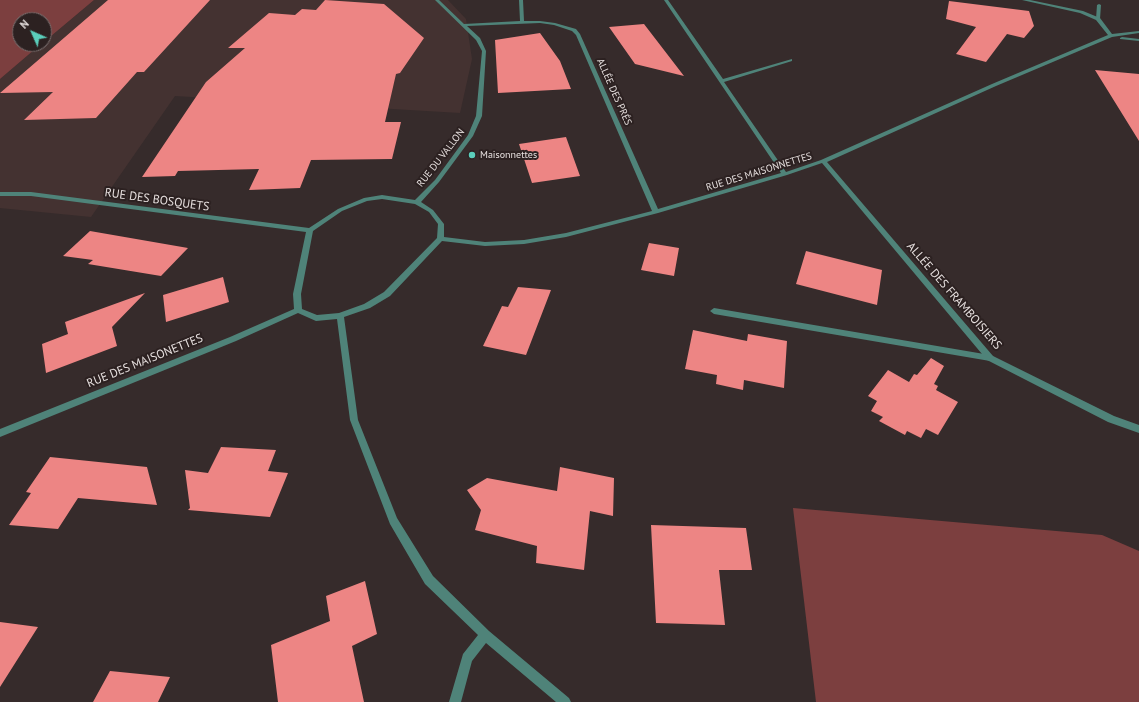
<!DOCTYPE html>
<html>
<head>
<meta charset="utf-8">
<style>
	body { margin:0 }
	#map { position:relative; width:1139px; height:702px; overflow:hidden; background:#362b2b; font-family:"PT Sans",sans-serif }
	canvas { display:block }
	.north { position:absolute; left:12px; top:12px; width:40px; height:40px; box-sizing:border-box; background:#2c2121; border:1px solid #776d6d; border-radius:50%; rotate:315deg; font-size:11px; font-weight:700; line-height:16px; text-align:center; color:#e7e0df }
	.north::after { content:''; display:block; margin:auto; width:14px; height:18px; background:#5bcebb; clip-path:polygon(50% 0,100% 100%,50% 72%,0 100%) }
</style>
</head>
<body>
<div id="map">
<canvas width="1139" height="702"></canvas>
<div class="north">N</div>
</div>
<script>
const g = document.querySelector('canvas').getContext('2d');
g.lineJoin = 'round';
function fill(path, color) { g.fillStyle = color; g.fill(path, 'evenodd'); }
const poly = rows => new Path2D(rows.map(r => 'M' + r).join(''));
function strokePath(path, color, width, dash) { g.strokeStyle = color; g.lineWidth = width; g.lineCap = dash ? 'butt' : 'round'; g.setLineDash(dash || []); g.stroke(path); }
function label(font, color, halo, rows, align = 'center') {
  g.font = font + ' "PT Sans",sans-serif'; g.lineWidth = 4; g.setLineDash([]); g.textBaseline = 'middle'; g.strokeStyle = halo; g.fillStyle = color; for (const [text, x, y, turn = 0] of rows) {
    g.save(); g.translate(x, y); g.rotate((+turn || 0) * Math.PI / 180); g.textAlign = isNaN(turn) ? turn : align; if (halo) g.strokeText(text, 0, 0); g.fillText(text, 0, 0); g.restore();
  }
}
fill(poly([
	[94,0,448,0,466,19,472,59,460,113,175,96,91,217,0,208,0,79,41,44,44,44,44,42]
]), '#443231');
fill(poly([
	[0,0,94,0,44,42,44,20,20,20,20,44,41,44,0,79],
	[793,508,1102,535,1139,551,1139,702,816,702]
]), '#7c3f3f');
fill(poly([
	[108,0,210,0,144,72,137,72,96,118,24,120,53,92,0,93],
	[325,0,384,4,424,38,400,73,396,74,385,122,401,122,392,159,311,160,300,188,249,190,259,169,178,171,175,176,142,177,206,82,245,48,228,48,269,13,295,15,302,9,316,10],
	[949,1,1029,11,1034,26,1024,38,1007,34,986,62,956,54,976,27,946,19],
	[644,24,684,76,635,64,609,27],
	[540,33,560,61,571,89,498,93,495,40],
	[1095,70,1139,74,1139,141],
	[566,137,580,176,532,183,519,144],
	[90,231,188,248,161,276,88,264,93,260,63,256],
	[649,243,679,248,674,276,641,270],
	[806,251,882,270,877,305,796,284],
	[223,277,229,302,166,322,163,295],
	[518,287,551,290,526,355,483,346,502,306,508,307],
	[145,293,112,327,117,346,46,373,42,344,68,334,65,322],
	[693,330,747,341,748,334,787,341,784,388,744,380,743,390,716,384,717,375,685,369],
	[931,358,944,366,934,384,938,386,936,390,958,402,938,435,926,429,921,438,907,431,905,435,879,421,883,417,871,411,877,401,868,396,888,370,909,382,914,374,917,375],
	[221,447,276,450,268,471,288,473,270,517,188,510,190,508,185,470,208,473],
	[50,457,147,467,157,505,78,498,58,529,9,525,31,493,26,492],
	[560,467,614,478,613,516,590,511,584,570,536,563,537,546,475,530,481,510,467,490,487,478,557,491],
	[651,525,746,528,752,570,719,570,725,625,656,623],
	[365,581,377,634,352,646,364,702,278,702,271,645,330,621,326,596],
	[0,622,38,627,0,687],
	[110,671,170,677,158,702,93,702]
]), '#ed8584');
fill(poly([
	[1099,4,1101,5,1100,19,1098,20,1096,19,1097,5,1099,4],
	[714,308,990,355,993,356,994,358,993,360,990,361,714,314,710,311,714,308]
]), '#4f8379');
fill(poly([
	[435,0,439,0,464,24,520,21,519,0,523,0,524,21,540,21,555,23,576,29,580,34,658,209,781,173,664,0,668,0,723,79,792,59,792,61,724,82,786,172,821,160,992,84,1108,35,1096,20,1080,13,1022,0,1030,0,1083,11,1100,18,1112,34,1139,31,1139,33,1112,37,996,86,827,162,993,356,1114,416,1139,425,1139,433,1108,422,987,360,822,163,787,175,658,213,566,237,524,244,485,246,442,241,390,296,370,308,344,317,358,420,397,518,433,576,489,631,569,698,571,702,556,702,486,643,472,661,461,702,449,702,463,654,478,635,425,584,390,524,350,420,337,319,316,321,298,313,236,341,0,437,0,429,230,337,294,309,293,294,306,232,31,196,0,196,0,192,31,192,309,228,338,209,364,198,382,195,415,200,435,180,468,135,476,116,482,51,476,40,435,0],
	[540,23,554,25,572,31,576,35,652,211,566,233,524,240,485,242,444,237,444,224,433,210,421,202,439,182,473,136,482,116,486,51,480,38,467,26,540,23],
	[382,199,415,204,429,212,438,224,437,238,384,292,364,304,339,313,317,315,302,309,301,294,313,231,342,211,367,201,382,199],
	[1122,37,1139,39,1139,41,1120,39,1120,38,1122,37]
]), '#4f8379');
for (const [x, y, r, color] of [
	[472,155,4,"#5bcebb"]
]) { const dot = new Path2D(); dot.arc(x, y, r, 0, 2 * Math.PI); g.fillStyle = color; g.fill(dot); strokePath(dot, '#2c2121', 1.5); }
label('10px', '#e7e0df', '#2c2121', [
	["ALLÉE DES PRÉS",614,92,66],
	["RUE DU VALLON",441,158,-52],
	["RUE DES MAISONNETTES",759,172,-17]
]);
label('10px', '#e7e0df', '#2c2121', [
	["Maisonnettes",480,155]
], 'left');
label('12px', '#e7e0df', '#2c2121', [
	["RUE DES BOSQUETS",157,200,8],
	["ALLÉE DES FRAMBOISIERS",954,296,49],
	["RUE DES MAISONETTES",145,361,-22]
]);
</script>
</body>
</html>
